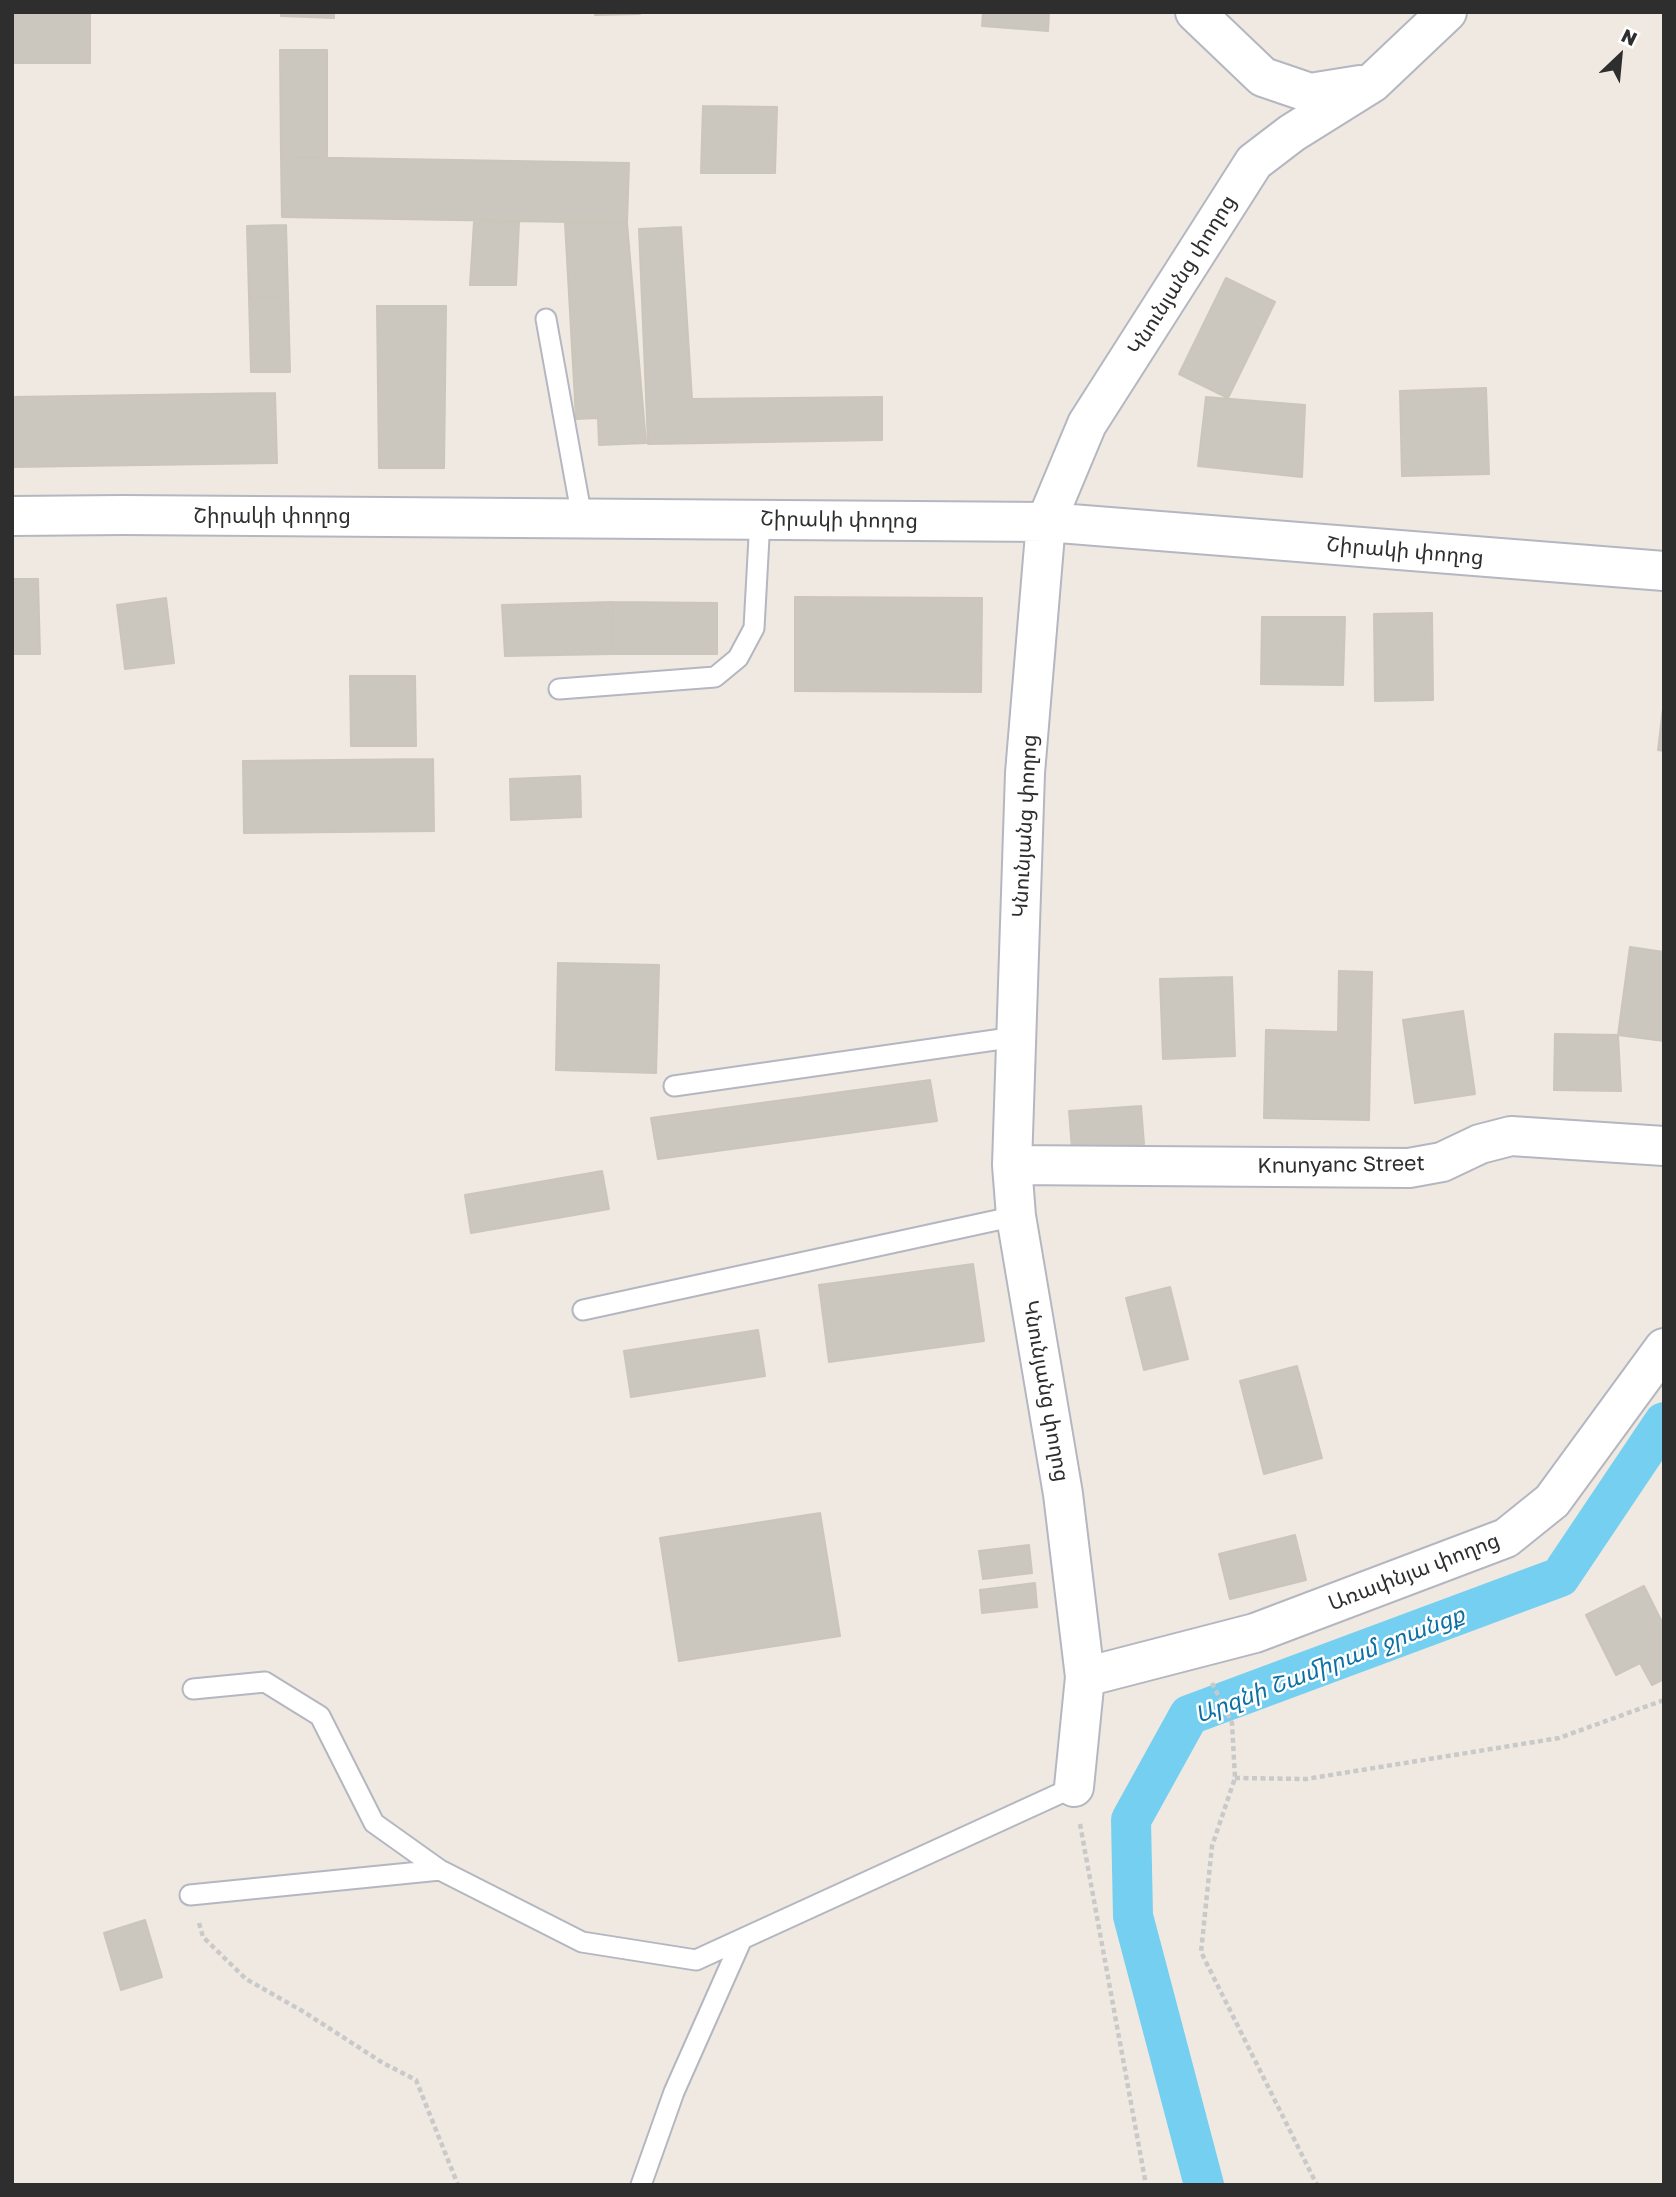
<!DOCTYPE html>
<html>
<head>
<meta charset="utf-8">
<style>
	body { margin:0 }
	#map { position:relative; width:1676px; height:2197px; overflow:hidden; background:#efe9e1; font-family:"Golos Text",sans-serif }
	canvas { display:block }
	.frame { position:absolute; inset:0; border:14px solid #2e2e2e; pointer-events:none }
	.north { position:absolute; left:1585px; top:21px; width:70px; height:70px; -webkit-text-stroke:5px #fff; paint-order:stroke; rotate:26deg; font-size:19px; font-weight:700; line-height:28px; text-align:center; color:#2e2e2e }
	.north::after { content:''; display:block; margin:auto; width:24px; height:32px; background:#2e2e2e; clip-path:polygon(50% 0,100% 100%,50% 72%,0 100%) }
</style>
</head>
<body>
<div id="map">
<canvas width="1676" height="2197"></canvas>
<div class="frame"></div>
<div class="north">N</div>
</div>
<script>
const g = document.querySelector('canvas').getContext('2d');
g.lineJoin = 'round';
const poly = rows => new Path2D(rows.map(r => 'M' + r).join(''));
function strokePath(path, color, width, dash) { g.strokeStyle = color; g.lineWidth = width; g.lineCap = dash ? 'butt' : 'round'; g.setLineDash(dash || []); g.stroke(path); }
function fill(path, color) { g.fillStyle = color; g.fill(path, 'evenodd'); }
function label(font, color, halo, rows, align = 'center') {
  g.font = font + ' "Golos Text","Noto Sans Armenian",sans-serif'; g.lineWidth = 5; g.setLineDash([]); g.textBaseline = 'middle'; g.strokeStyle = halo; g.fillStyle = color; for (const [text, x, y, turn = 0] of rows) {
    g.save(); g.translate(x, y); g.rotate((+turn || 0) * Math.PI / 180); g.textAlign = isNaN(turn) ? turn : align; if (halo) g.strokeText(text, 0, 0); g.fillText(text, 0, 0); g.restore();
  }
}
strokePath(poly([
	[1204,2185,1133,1916,1131,1820,1189,1715,1560,1577,1664,1422]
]), '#75cff0', 40);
const building = poly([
	[12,12,90,12,90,63,12,63,12,12],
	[281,12,334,12,334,18,281,16,281,12],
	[595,12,640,12,640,14,595,15,595,12],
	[983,12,1049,12,1048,31,982,26,983,12],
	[280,50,327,50,327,157,281,157,280,50],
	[703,106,777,107,775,173,701,173,703,106],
	[281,157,629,163,627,223,282,217,281,157],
	[474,222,519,222,516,285,470,285,474,222],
	[565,223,627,223,646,443,599,445,598,418,576,419,565,223],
	[286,225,288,296,249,297,247,226,286,225],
	[681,227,692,399,882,397,882,440,648,444,639,229,681,227],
	[1226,278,1275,302,1228,398,1179,374,1226,278],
	[288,296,290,372,251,372,249,297,288,296],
	[377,306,446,306,444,468,379,468,377,306],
	[1486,388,1489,474,1402,476,1400,391,1486,388],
	[275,393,277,463,12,467,12,397,275,393],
	[1206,397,1305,405,1302,477,1198,466,1206,397],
	[12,579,38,579,40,654,12,654,12,579],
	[795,597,982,598,981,692,795,691,795,597],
	[166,598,174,663,125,669,117,605,166,598],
	[613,602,612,654,505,656,502,605,613,602],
	[613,602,717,603,717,654,612,654,613,602],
	[1432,613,1433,700,1375,701,1374,614,1432,613],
	[1262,617,1345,617,1343,685,1261,684,1262,617],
	[350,676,415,676,416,746,351,746,350,676],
	[1664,700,1664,751,1658,750,1664,700],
	[433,759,434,831,244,833,243,761,433,759],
	[580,776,581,817,511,820,510,779,580,776],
	[1630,947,1664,952,1664,1041,1618,1035,1630,947],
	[558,963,659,965,656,1073,556,1070,558,963],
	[1339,971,1372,972,1369,1120,1264,1118,1266,1030,1338,1032,1339,971],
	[1232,977,1235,1056,1163,1059,1160,979,1232,977],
	[1463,1011,1475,1094,1415,1103,1403,1020,1463,1011],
	[1555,1034,1618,1035,1621,1091,1554,1090,1555,1034],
	[930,1080,937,1121,658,1159,651,1118,930,1080],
	[1141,1106,1144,1144,1072,1149,1069,1111,1141,1106],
	[602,1171,609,1209,471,1233,465,1195,602,1171],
	[973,1264,984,1341,829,1362,819,1285,973,1264],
	[1170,1287,1188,1359,1144,1370,1126,1298,1170,1287],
	[758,1330,765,1376,631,1397,624,1351,758,1330],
	[1297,1366,1322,1458,1264,1474,1240,1381,1297,1366],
	[820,1513,840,1636,679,1661,660,1538,820,1513],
	[1295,1535,1306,1580,1230,1599,1219,1554,1295,1535],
	[1029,1545,1032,1573,983,1579,979,1551,1029,1545],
	[1035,1583,1037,1607,982,1613,980,1590,1035,1583],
	[1644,1586,1664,1626,1664,1679,1652,1685,1640,1663,1616,1675,1586,1615,1644,1586],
	[145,1920,162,1977,121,1990,104,1933,145,1920]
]);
fill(building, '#cbc7bf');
strokePath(building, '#cbc5ba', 2);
const lane = poly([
	[546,319,582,518],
	[559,689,715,677,738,658,754,628,760,519],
	[674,1086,1016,1037],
	[583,1310,1016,1216],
	[193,1689,265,1682,320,1716,374,1823,440,1870,582,1942,696,1960,1074,1787],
	[190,1895,440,1870],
	[641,2185,674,2092,742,1939]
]);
const street = poly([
	[1195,12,1263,77,1310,93,1360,85],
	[12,516,123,515,1046,522,1664,571],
	[1012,1165,1409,1168,1442,1162,1480,1144,1511,1136,1664,1146],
	[1085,1677,1255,1633,1506,1538,1552,1501,1664,1348],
	[1074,1787,1085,1677,1063,1494,1016,1216,1012,1165,1025,773,1046,522,1087,424,1254,162,1292,133,1372,83,1447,12]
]);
strokePath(lane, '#b4b7c1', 23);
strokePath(street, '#b4b7c1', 42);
strokePath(poly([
	[1212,1683,1232,1723,1235,1778,1212,1846,1201,1952,1317,2185],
	[1235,1778,1306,1779,1559,1738,1664,1700],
	[1080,1824,1146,2185],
	[199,1923,203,1937,246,1979,304,2012,383,2063,416,2080,458,2185]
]), '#c9c9c9', 4.5, [5, 3.5]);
strokePath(lane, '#fff', 19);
strokePath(street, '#fff', 38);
label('21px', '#2e2e2e', '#fff', [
	["Կնունյանց փողոց",1182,275,-58],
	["Շիրակի փողոց",272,516],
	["Շիրակի փողոց",839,520,1],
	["Շիրակի փողոց",1405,551,5],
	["Կնունյանց փողոց",1025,826,-87],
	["Knunyanc Street",1341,1165,-1],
	["Կնունյանց փողոց",1046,1391,80],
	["Առափնյա փողոց",1414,1572,-21]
]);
label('italic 23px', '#0d6fa3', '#fff', [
	["Արզնի Շամիրամ ջրանցք",1330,1665,-21]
]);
</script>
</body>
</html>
